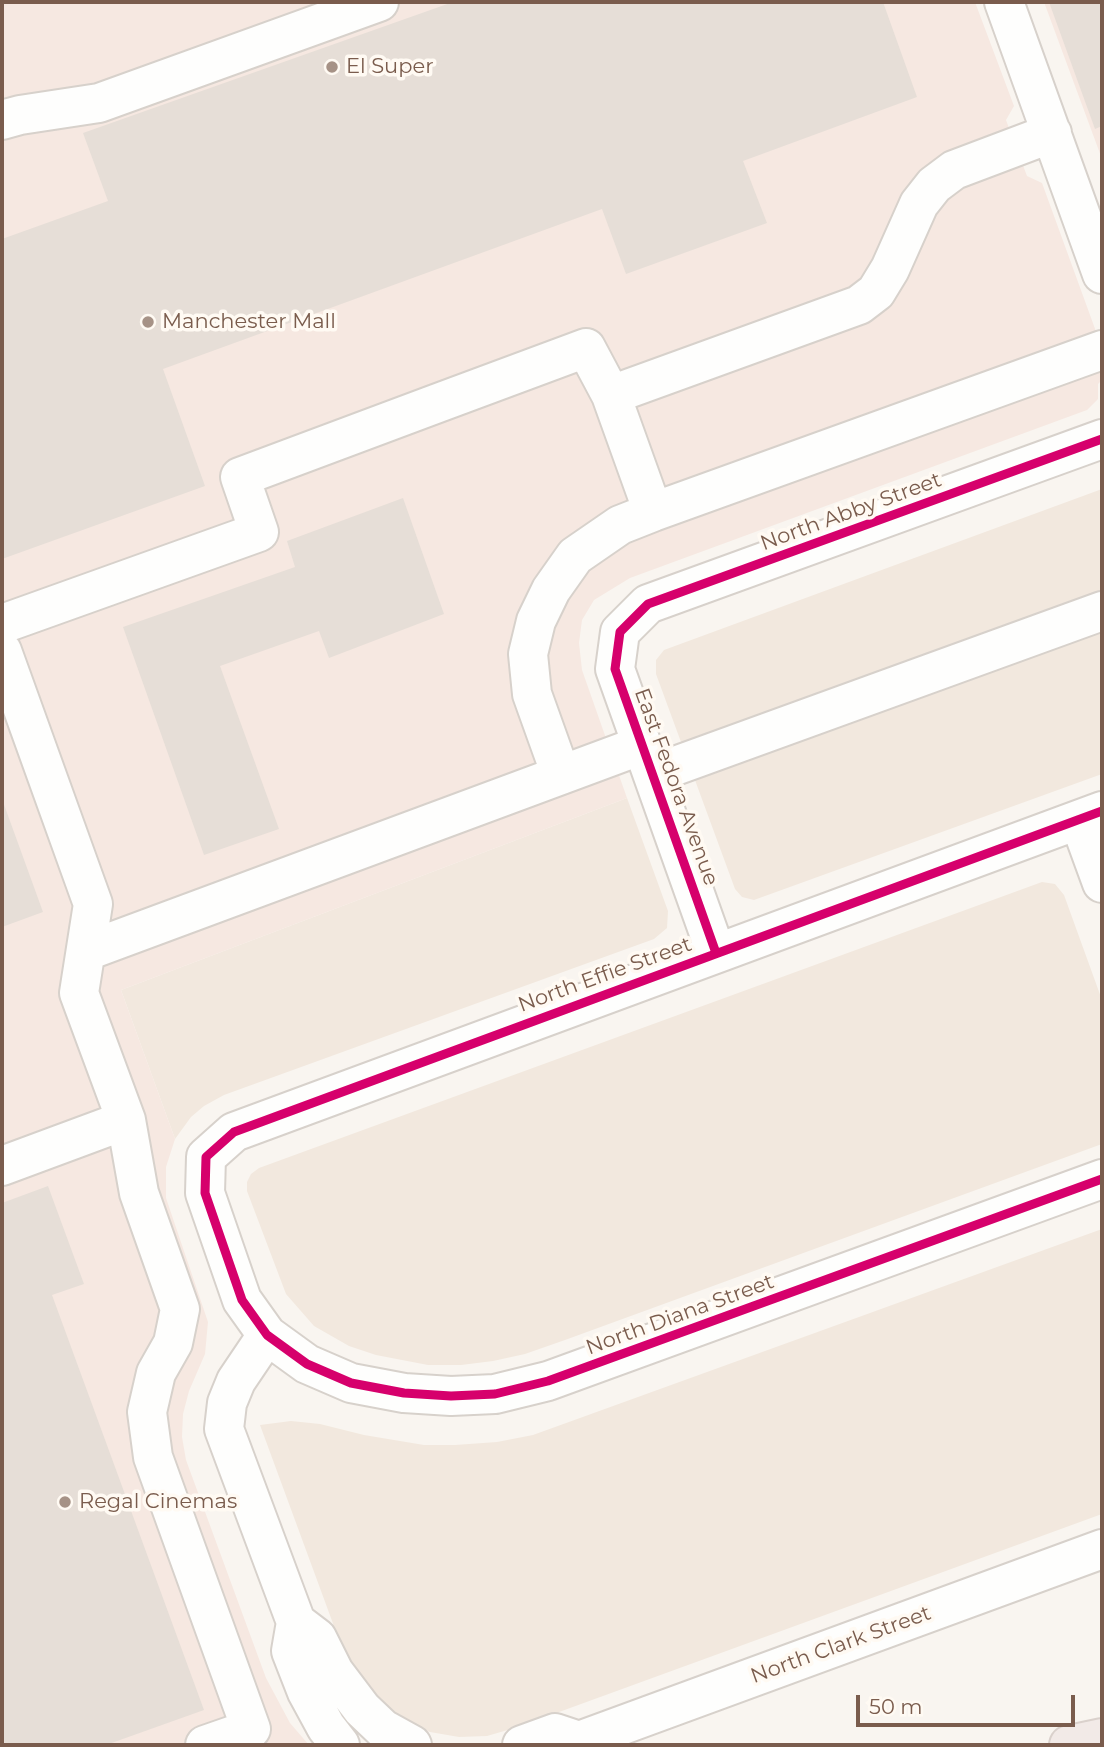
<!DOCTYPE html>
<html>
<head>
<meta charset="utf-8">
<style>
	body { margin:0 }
	#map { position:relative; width:1104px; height:1747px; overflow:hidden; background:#f9f5f0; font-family:Montserrat,sans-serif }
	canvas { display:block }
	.frame { position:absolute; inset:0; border:4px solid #7a5c4d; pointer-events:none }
	.scale { position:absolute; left:856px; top:1695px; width:219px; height:32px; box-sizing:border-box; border:4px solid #7a5c4d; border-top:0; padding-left:9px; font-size:21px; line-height:24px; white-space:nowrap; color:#7a5c4d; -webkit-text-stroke:5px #fffaf3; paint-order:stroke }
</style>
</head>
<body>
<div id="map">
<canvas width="1104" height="1747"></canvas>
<div class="frame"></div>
<div class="scale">50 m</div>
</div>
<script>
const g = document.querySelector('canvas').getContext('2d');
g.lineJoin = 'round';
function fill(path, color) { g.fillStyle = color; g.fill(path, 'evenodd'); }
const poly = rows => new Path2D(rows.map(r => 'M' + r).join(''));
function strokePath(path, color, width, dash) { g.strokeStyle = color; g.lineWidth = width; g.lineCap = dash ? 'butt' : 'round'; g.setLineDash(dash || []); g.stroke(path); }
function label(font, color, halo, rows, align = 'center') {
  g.font = font + ' Montserrat,sans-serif'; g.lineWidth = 7; g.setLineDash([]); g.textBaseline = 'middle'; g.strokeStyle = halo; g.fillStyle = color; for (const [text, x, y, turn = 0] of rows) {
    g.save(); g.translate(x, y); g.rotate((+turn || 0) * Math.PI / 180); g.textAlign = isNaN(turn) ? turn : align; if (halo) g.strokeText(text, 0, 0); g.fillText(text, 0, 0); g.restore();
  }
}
fill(poly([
	[1102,489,1102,774,754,900,742,897,735,889,656,674,656,660,664,650],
	[627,798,668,911,667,928,654,939,224,1095,204,1106,191,1117,175,1139,121,990],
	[1042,882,1055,884,1064,895,1102,1000,1102,1144,565,1340,525,1354,493,1361,461,1365,428,1365,376,1355,349,1346,314,1326,286,1294,247,1191,247,1182,251,1174,259,1168],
	[1102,1229,1102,1514,518,1727,487,1736,459,1737,430,1732,413,1725,389,1712,357,1678,342,1648,260,1425,291,1421,320,1424,364,1435,424,1445,455,1445,497,1442,533,1435]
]), '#f2e8de');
fill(poly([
	[2,2,975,2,1014,106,1006,120,1027,176,1042,183,1102,348,1102,380,1098,384,1098,399,1087,410,630,578,594,600,582,620,579,643,582,670,627,798,121,990,175,1139,166,1167,166,1198,208,1322,205,1354,189,1391,183,1414,182,1437,186,1460,266,1678,290,1723,309,1745,2,1745],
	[1044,2,1102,2,1102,159]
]), '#f6e8e1');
fill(poly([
	[453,2,883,2,917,97,743,161,767,223,626,274,602,209,163,369,205,486,2,559,2,239,108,201,83,133],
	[1049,2,1102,2,1102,126,1095,129],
	[403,498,444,614,329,658,319,631,220,666,279,829,204,855,123,627,295,567,287,541],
	[2,799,43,912,2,927],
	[48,1186,84,1284,52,1295,204,1710,106,1745,2,1745,2,1203]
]), '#e6ded7');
const minor = poly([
	[1004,2,1102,274],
	[2,120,20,115,99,103,379,2],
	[611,395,653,512],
	[2,624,259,532,240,477,438,403,586,348,611,395,859,305,876,292,890,269,919,204,934,185,954,170,1052,133],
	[2,651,93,904,79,993,126,1120],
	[653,774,1102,611],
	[561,775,532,694,528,654,536,621,551,590,575,556,620,525,653,512,1102,350],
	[1102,811,234,1132,206,1157,205,1193,242,1300,267,1335,307,1364,351,1383,404,1393,451,1396,495,1394,548,1381,1102,1179],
	[1079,820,1102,883],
	[87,951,642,745],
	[716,953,615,669,620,632,648,604,1102,439],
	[2,1166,126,1120,139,1193,180,1309,173,1343,156,1373,147,1412,153,1457,251,1729,205,1745],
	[267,1335,236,1381,227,1403,224,1429,296,1622],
	[579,1741,1102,1549],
	[340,1745,326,1727,307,1692,291,1651,296,1622,317,1638,334,1672,362,1709,383,1729,412,1745],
	[522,1745,555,1733,579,1741,577,1745]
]);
const highway = poly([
	[1069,1745,1102,1738]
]);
strokePath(minor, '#d7d1cb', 42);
strokePath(highway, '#dad1cc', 42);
strokePath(minor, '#fefefd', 38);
strokePath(highway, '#f2eae7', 38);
strokePath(poly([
	[1102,811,234,1132,206,1157,205,1193,242,1300,267,1335,307,1364,351,1383,404,1393,451,1396,495,1394,548,1381,1102,1179],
	[716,953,615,669,620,632,648,604,1102,439]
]), '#d6006c', 9);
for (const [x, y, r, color] of [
	[332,67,7,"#a69286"],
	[148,322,7,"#a69286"],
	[65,1502,7,"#a69286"]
]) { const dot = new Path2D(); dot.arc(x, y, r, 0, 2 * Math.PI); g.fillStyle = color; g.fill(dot); strokePath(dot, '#fffaf3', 2.5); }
label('21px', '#7a5c4d', '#fffaf3', [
	["El Super",346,67],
	["Manchester Mall",162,322],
	["Regal Cinemas",79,1502]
], 'left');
label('21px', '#7a5c4d', '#fffaf3', [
	["North Abby Street",851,512,-20],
	["East Fedora Avenue",676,787,70],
	["North Effie Street",605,975,-20],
	["North Diana Street",680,1315,-20],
	["North Clark Street",841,1645,-20]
]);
</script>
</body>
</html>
